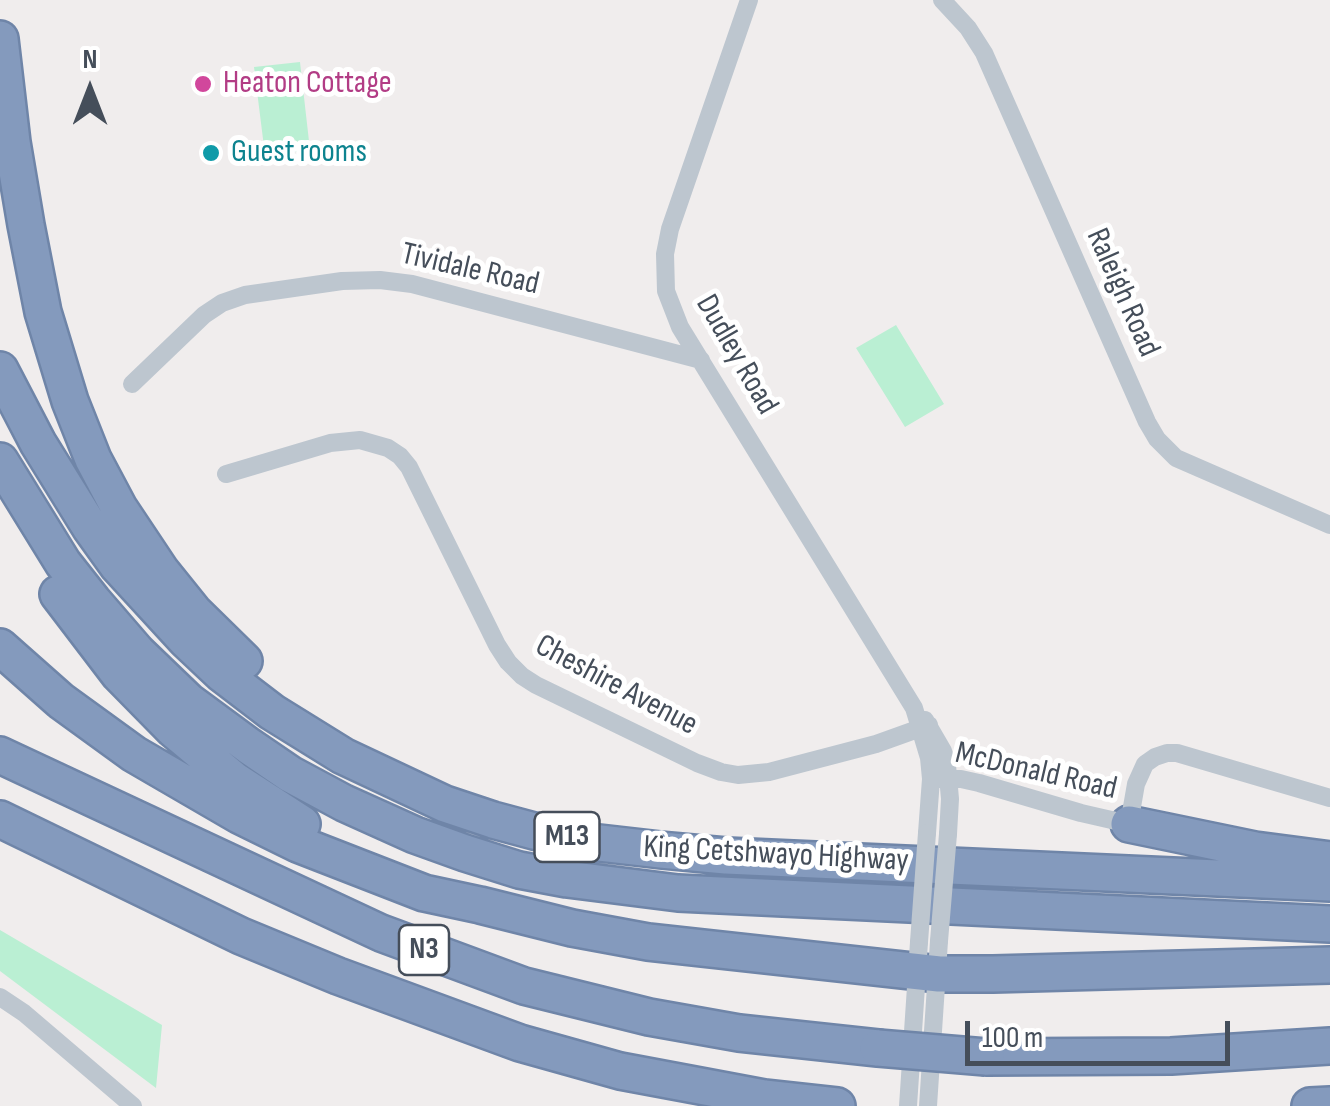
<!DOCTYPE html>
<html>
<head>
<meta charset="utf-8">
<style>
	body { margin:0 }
	#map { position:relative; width:1330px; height:1106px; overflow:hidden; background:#f0eded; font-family:"Sofia Sans Condensed",sans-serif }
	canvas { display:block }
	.north { position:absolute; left:40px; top:40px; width:100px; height:100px; -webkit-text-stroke:8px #fff; paint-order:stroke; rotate:0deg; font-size:28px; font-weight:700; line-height:40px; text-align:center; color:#454e5a }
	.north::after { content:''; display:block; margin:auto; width:35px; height:45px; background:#454e5a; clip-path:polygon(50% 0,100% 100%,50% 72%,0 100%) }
	.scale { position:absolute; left:965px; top:1021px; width:265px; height:45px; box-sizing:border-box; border:5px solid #454e5a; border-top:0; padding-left:12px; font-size:30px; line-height:35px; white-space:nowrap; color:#454e5a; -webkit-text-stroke:8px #fff; paint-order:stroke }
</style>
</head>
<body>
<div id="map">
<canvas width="1330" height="1106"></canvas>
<div class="north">N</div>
<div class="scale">100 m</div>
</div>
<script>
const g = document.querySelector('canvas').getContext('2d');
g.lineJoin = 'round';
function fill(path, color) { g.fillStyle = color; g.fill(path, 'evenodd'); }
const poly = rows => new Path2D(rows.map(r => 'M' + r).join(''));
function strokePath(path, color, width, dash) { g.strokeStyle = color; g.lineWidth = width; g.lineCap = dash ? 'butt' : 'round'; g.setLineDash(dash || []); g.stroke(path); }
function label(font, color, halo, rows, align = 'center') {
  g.font = font + ' "Sofia Sans Condensed",sans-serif'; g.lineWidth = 10; g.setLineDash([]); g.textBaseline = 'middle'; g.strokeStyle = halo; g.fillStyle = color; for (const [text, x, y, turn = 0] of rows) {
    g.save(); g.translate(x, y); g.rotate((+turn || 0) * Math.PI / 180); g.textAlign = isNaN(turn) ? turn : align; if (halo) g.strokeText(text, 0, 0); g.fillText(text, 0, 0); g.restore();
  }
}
fill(poly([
	[300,62,310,150,265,155,254,67],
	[896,325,944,404,905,427,856,348],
	[0,930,162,1025,156,1088,0,971]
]), '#baefd3');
const highway = poly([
	[0,39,12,142,26,225,43,312,70,401,93,459,119,508,161,571,194,612,244,661],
	[0,370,38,443,90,527,118,566,186,640,221,673,272,712,343,756,445,804,493,820,534,831,591,842,661,850,726,856,1330,883],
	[0,461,63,563,93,601,137,652,188,701,249,746,290,774,344,803,415,835,465,853,519,870,567,879,678,893,1330,924],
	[58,594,119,674,173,729,234,780,302,824],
	[0,647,61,701,134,754,239,815,298,844,424,893,480,905,572,928,648,942,939,974,993,974,1330,965],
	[0,755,381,933,524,986,649,1017,739,1033,878,1048],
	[0,819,241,936,338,976,520,1043,620,1071,764,1098,837,1106],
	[1129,824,1255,850,1330,860],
	[986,1057,1171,1056,1330,1046],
	[1310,1106,1330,1105]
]);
strokePath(highway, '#6f85a8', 40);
strokePath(poly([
	[749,0,670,229,665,254,666,291,680,327,914,708,929,758,931,779,927,833],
	[942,0,968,28,984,53,1147,422,1157,439,1176,458,1330,525],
	[132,384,204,315,222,303,245,295,342,281,380,280,412,284,701,360],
	[226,474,330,443,360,440,388,448,400,456,409,467,497,645,508,662,522,676,536,685,697,763,721,772,738,775,769,772,876,744,929,725],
	[925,720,943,751,947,765,950,799,948,834],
	[931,779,961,779,979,783,1081,813,1129,824,1136,784,1145,764,1155,757,1167,753,1177,753,1330,798],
	[0,997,24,1013,133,1106],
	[908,1106,919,942],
	[928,1106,939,941]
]), '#bdc6cf', 18);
strokePath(highway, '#849abd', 35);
const highwayBridge = poly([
	[878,1048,986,1057]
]);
strokePath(highwayBridge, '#6f85a8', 40, []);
strokePath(poly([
	[939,941,948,834],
	[919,942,927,833]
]), '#bdc6cf', 18);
strokePath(highwayBridge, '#849abd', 35);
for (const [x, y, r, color] of [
	[203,84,10,"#d1479c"],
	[211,153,10,"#0f9aa8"]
]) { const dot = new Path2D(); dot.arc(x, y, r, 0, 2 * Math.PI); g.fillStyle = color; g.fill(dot); strokePath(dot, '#fff', 4); }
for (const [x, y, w] of [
	[567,837,65],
	[424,950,50]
]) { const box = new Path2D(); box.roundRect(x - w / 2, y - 25, w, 50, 8); g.fillStyle = '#fff'; g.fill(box); strokePath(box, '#454e5a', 2.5); }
label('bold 30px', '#454e5a', null, [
	["M13",567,837],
	["N3",424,950]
]);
label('32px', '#b23c85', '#fff', [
	["Heaton Cottage",223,84]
], 'left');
label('32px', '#0d838f', '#fff', [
	["Guest rooms",231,153]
], 'left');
label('32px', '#454e5a', '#fff', [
	["Tividale Road",470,270,13],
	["Raleigh Road",1122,293,66],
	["Dudley Road",736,355,60],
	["Cheshire Avenue",616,686,28],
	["McDonald Road",1036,772,13],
	["King Cetshwayo Highway",776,855,3]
]);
</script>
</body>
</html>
